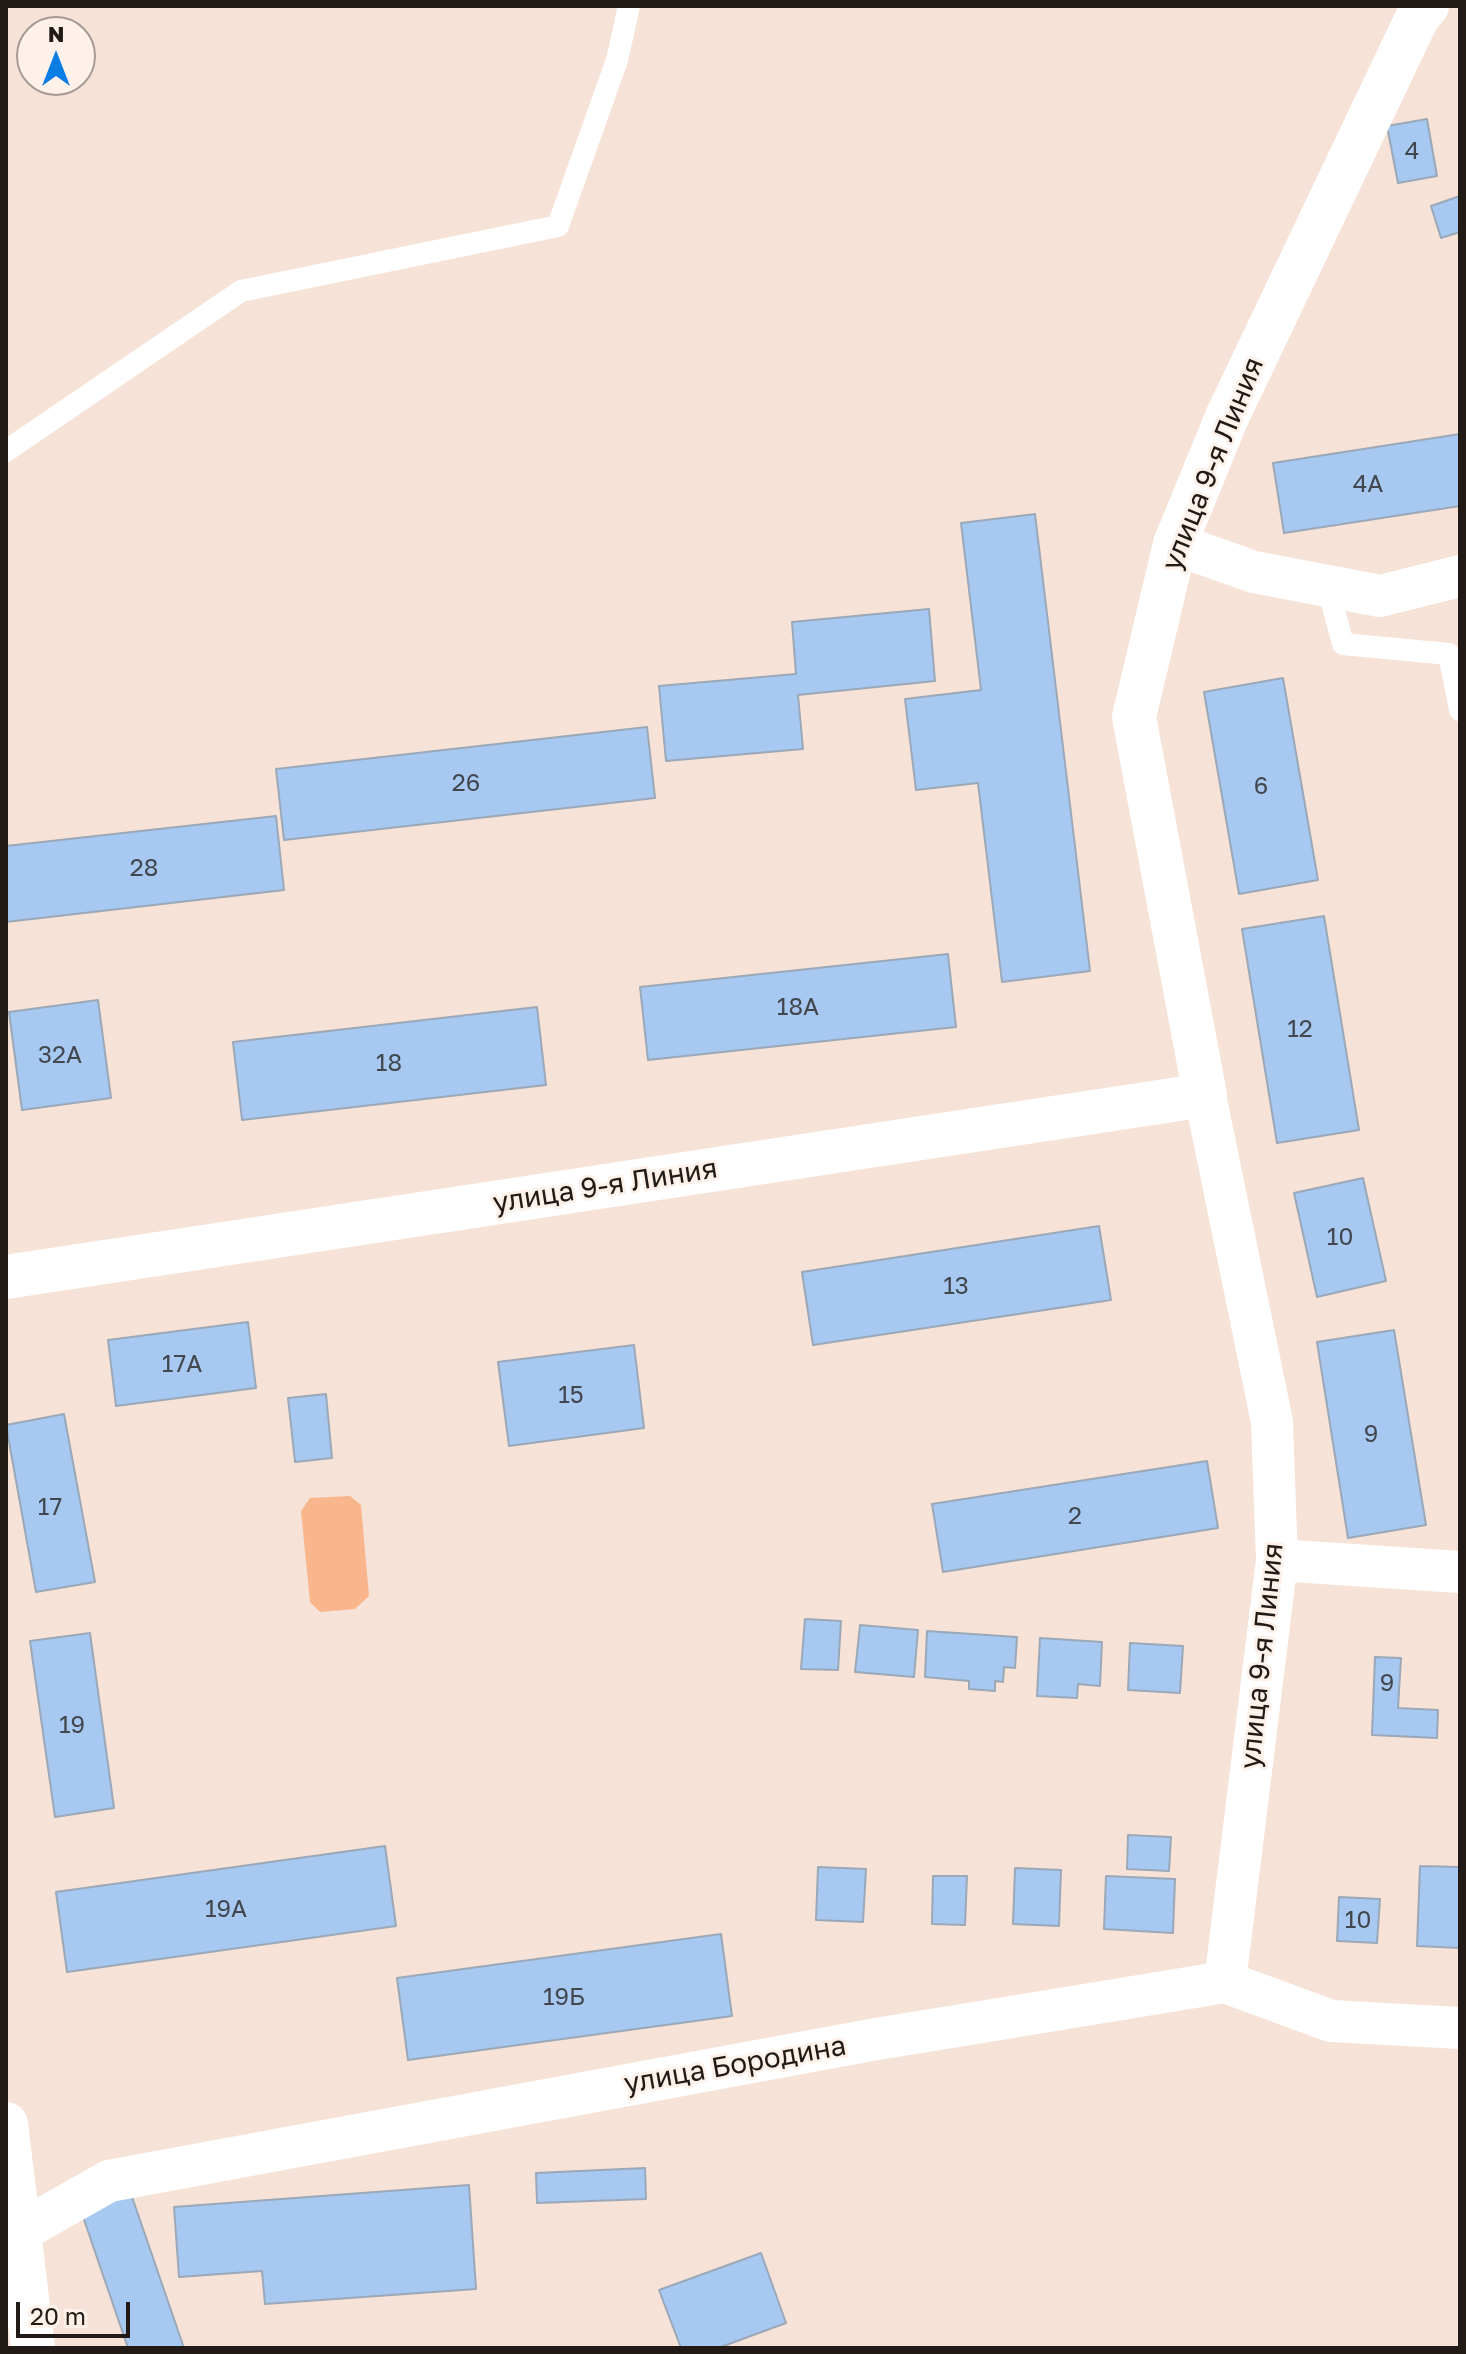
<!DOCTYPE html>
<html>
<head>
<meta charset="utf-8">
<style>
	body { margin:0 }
	#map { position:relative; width:1466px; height:2354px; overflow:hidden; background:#f6e2d6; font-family:"Golos Text",sans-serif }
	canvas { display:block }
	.frame { position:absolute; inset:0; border:8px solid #211a16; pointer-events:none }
	.north { position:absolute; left:16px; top:16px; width:80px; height:80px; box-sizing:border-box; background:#fdf1ea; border:2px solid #a59b95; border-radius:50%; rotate:0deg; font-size:22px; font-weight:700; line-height:32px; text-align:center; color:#211a16 }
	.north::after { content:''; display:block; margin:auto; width:28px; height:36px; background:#0b7de4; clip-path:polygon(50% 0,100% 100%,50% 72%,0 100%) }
	.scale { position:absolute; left:16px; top:2302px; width:114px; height:36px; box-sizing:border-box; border:4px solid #211a16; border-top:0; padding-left:10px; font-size:24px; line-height:28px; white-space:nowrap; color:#211a16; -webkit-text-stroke:6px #fdf1ea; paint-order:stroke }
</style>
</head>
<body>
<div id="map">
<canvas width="1466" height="2354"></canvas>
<div class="frame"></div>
<div class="north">N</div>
<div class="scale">20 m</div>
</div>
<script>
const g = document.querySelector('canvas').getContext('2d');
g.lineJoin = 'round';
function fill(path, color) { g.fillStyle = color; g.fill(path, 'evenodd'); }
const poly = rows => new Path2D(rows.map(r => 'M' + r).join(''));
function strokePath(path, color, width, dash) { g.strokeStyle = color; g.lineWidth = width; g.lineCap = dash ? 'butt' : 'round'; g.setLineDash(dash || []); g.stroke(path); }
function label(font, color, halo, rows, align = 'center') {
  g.font = font + ' "Golos Text",sans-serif'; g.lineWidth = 6; g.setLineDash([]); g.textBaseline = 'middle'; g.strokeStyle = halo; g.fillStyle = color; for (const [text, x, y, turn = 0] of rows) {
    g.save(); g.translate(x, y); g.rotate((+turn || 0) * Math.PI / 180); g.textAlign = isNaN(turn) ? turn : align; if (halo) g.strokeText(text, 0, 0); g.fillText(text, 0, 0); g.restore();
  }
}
fill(poly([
	[350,1496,361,1505,369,1596,355,1609,320,1612,310,1602,301,1511,310,1498]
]), '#f9b68d');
const building = poly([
	[1427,119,1437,176,1398,183,1387,126,1427,119],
	[1460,196,1460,232,1441,238,1431,206,1460,196],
	[1460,434,1460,506,1284,533,1273,463,1460,434],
	[1035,514,1090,971,1002,982,978,783,916,790,905,699,981,690,961,523,1035,514],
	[929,609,935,681,798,695,803,749,666,761,659,686,796,674,792,622,929,609],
	[1283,678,1318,880,1239,894,1204,692,1283,678],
	[647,727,655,798,284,840,276,769,647,727],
	[276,816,284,890,6,922,6,846,276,816],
	[1324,916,1359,1130,1277,1143,1242,929,1324,916],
	[948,954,956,1027,648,1060,640,987,948,954],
	[98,1000,111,1098,22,1110,9,1012,98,1000],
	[537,1007,546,1085,242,1120,233,1042,537,1007],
	[1363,1178,1386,1281,1317,1297,1294,1193,1363,1178],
	[1099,1226,1111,1300,813,1345,802,1272,1099,1226],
	[248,1322,256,1388,116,1406,108,1340,248,1322],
	[1394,1330,1426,1525,1348,1538,1317,1342,1394,1330],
	[634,1345,644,1428,509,1446,498,1362,634,1345],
	[326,1394,332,1458,295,1462,288,1398,326,1394],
	[64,1414,95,1582,36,1592,6,1425,64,1414],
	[1207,1461,1218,1528,943,1572,932,1504,1207,1461],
	[805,1619,841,1621,838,1670,801,1669,805,1619],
	[860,1625,918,1630,914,1677,855,1672,860,1625],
	[927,1631,1017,1637,1015,1668,1004,1667,1003,1682,995,1681,995,1691,969,1689,969,1681,925,1677,927,1631],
	[90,1633,114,1808,55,1817,30,1641,90,1633],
	[1040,1638,1102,1642,1100,1686,1078,1684,1077,1698,1037,1696,1040,1638],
	[1130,1643,1183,1646,1180,1693,1128,1690,1130,1643],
	[1375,1657,1401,1658,1398,1708,1438,1710,1437,1738,1372,1735,1375,1657],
	[1128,1835,1171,1837,1169,1871,1127,1869,1128,1835],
	[385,1846,396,1926,67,1972,56,1892,385,1846],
	[1420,1866,1460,1867,1460,1948,1417,1946,1420,1866],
	[818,1867,866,1869,863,1922,816,1920,818,1867],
	[1015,1868,1061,1870,1059,1926,1013,1924,1015,1868],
	[933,1876,967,1876,965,1925,932,1924,933,1876],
	[1106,1876,1175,1879,1173,1933,1104,1929,1106,1876],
	[1339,1897,1380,1899,1377,1943,1337,1941,1339,1897],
	[721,1934,732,2016,408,2060,397,1978,721,1934],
	[645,2168,646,2199,537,2203,536,2173,645,2168],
	[469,2185,476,2289,265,2304,262,2271,179,2277,174,2207,469,2185],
	[130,2191,184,2348,128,2348,80,2208,130,2191],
	[761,2253,786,2323,718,2348,681,2348,659,2290,761,2253]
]);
fill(building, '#a6c8f1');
strokePath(building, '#9ba8b8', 2);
strokePath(poly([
	[6,451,241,291,558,226,617,60,629,6],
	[1328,588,1343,644,1449,654,1460,710]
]), '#fff', 22);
strokePath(poly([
	[1175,544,1254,572,1380,596,1460,576],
	[1205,1095,1272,1422,1277,1560,1225,1982],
	[1277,1560,1460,1572],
	[19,2232,109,2181,871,2040,1225,1982,1331,2021,1460,2028]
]), '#fff', 42);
strokePath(poly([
	[6,1277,1205,1095,1134,717,1175,544,1227,417,1418,16,1427,6],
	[6,2124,33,2348]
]), '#fff', 44);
label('24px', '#42464d', null, [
	["4",1412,151],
	["4А",1368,484],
	["26",466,783],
	["6",1261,786],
	["28",144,868],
	["18А",798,1007],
	["12",1300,1029],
	["32А",60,1055],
	["18",389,1063],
	["10",1340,1237],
	["13",956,1286],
	["17А",182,1364],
	["15",571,1395],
	["9",1371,1434],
	["17",50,1507],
	["2",1075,1516],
	["9",1387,1683],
	["19",72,1725],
	["19А",226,1909],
	["10",1358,1920],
	["19Б",564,1997]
]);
label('28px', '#211a16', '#fdf1ea', [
	["улица 9-я Линия",1213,464,-68],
	["улица 9-я Линия",605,1186,-9],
	["улица 9-я Линия",1262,1656,-84],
	["улица Бородина",735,2065,-10]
]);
</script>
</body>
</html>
